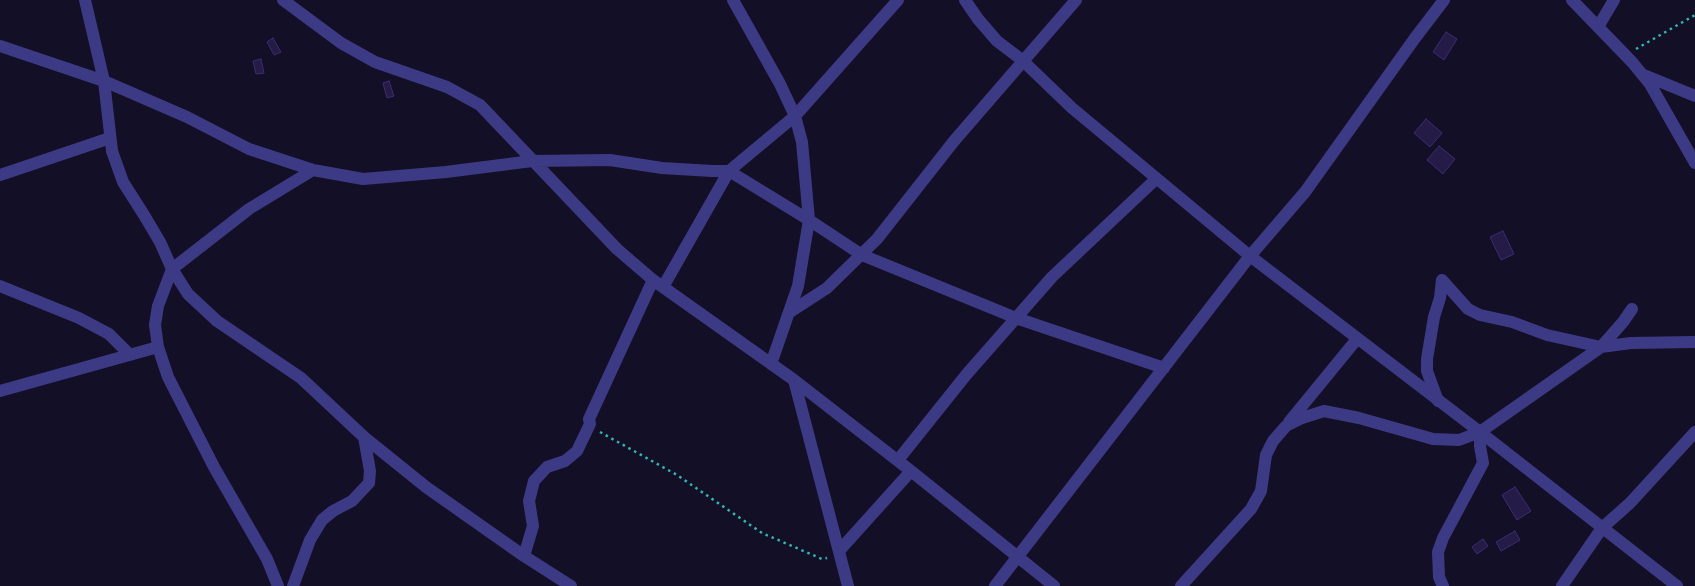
<!DOCTYPE html>
<html>
<head>
<meta charset="utf-8">
<style>
	body { margin:0 }
	canvas { display:block; background:#130f26 }
</style>
</head>
<body>
<canvas width="1695" height="586"></canvas>
<script>
const g = document.querySelector('canvas').getContext('2d');
g.lineJoin = 'round';
function fill(path, color) { g.fillStyle = color; g.fill(path, 'evenodd'); }
const poly = rows => new Path2D(rows.map(r => 'M' + r).join(''));
function strokePath(path, color, width, dash) { g.strokeStyle = color; g.lineWidth = width; g.lineCap = dash ? 'butt' : 'round'; g.setLineDash(dash || []); g.stroke(path); }
const building = poly([
	[1446,32,1457,39,1444,60,1433,52,1446,32],
	[273,38,281,52,274,55,267,42,273,38],
	[261,59,264,73,256,74,253,61,261,59],
	[389,81,394,96,387,98,383,83,389,81],
	[1426,119,1442,133,1430,147,1414,133,1426,119],
	[1439,146,1455,159,1443,174,1427,160,1439,146],
	[1503,231,1514,254,1501,260,1490,237,1503,231],
	[1515,487,1531,511,1517,520,1502,495,1515,487],
	[1515,531,1520,540,1501,551,1496,542,1515,531],
	[1483,539,1488,546,1477,554,1472,547,1483,539]
]);
fill(building, '#241b47');
strokePath(building, '#3b2d73', 1);
strokePath(poly([
	[1636,49,1695,15],
	[600,432,677,475,762,533,822,559,827,558]
]), '#2fb8b0', 2.5, [2.5, 4]);
strokePath(poly([
	[85,0,104,81,112,151,123,182,144,215,160,242,172,269,188,294,217,321,301,378,364,437,426,487,524,556,571,586],
	[283,0,341,43,375,62,447,87,480,105,617,249,653,280,794,380,911,471,1054,586],
	[733,0,780,84,795,116,802,142,809,220,798,286,771,364],
	[965,0,978,19,997,41,1022,60,1072,108,1250,256,995,586],
	[1444,0,1415,38,1305,192,1250,256,1480,432,1677,586],
	[1572,0,1632,62,1650,84,1695,163],
	[1598,27,1614,0],
	[0,46,104,81,187,117,249,149,313,170,363,179,446,172,532,161,610,160,662,168,712,171,729,171,809,220,862,255,1016,318,1164,368],
	[1644,75,1695,96],
	[0,175,110,138],
	[1442,280,1468,309,1480,315,1512,322,1547,335,1601,347,1623,322,1632,309],
	[0,286,79,318,109,334,130,355],
	[663,287,729,171,795,116,898,0],
	[790,312,827,288,877,239,954,141,1076,0],
	[794,380,848,586],
	[0,391,158,347],
	[1438,401,1427,371,1427,359,1434,317,1440,298,1442,280],
	[1289,422,1357,339],
	[898,460,966,375,1052,277,1156,179],
	[839,551,911,471],
	[524,556,533,526,529,501,534,481,547,467,565,461,577,451,590,424,589,419,653,280],
	[278,586,267,559,214,467,168,377,158,347,155,325,158,306,172,269,249,209,313,170],
	[293,586,310,540,322,520,333,511,352,501,369,483,370,471,364,437],
	[1181,586,1251,509,1261,491,1266,455,1273,441,1286,426,1302,418,1324,411,1359,418,1433,439,1459,440,1480,432,1601,347,1631,343,1695,342],
	[1443,586,1439,577,1438,552,1443,538,1483,463,1480,446,1480,432],
	[1562,586,1602,528,1630,503,1695,432]
]), '#3d3a85', 12);
</script>
</body>
</html>
